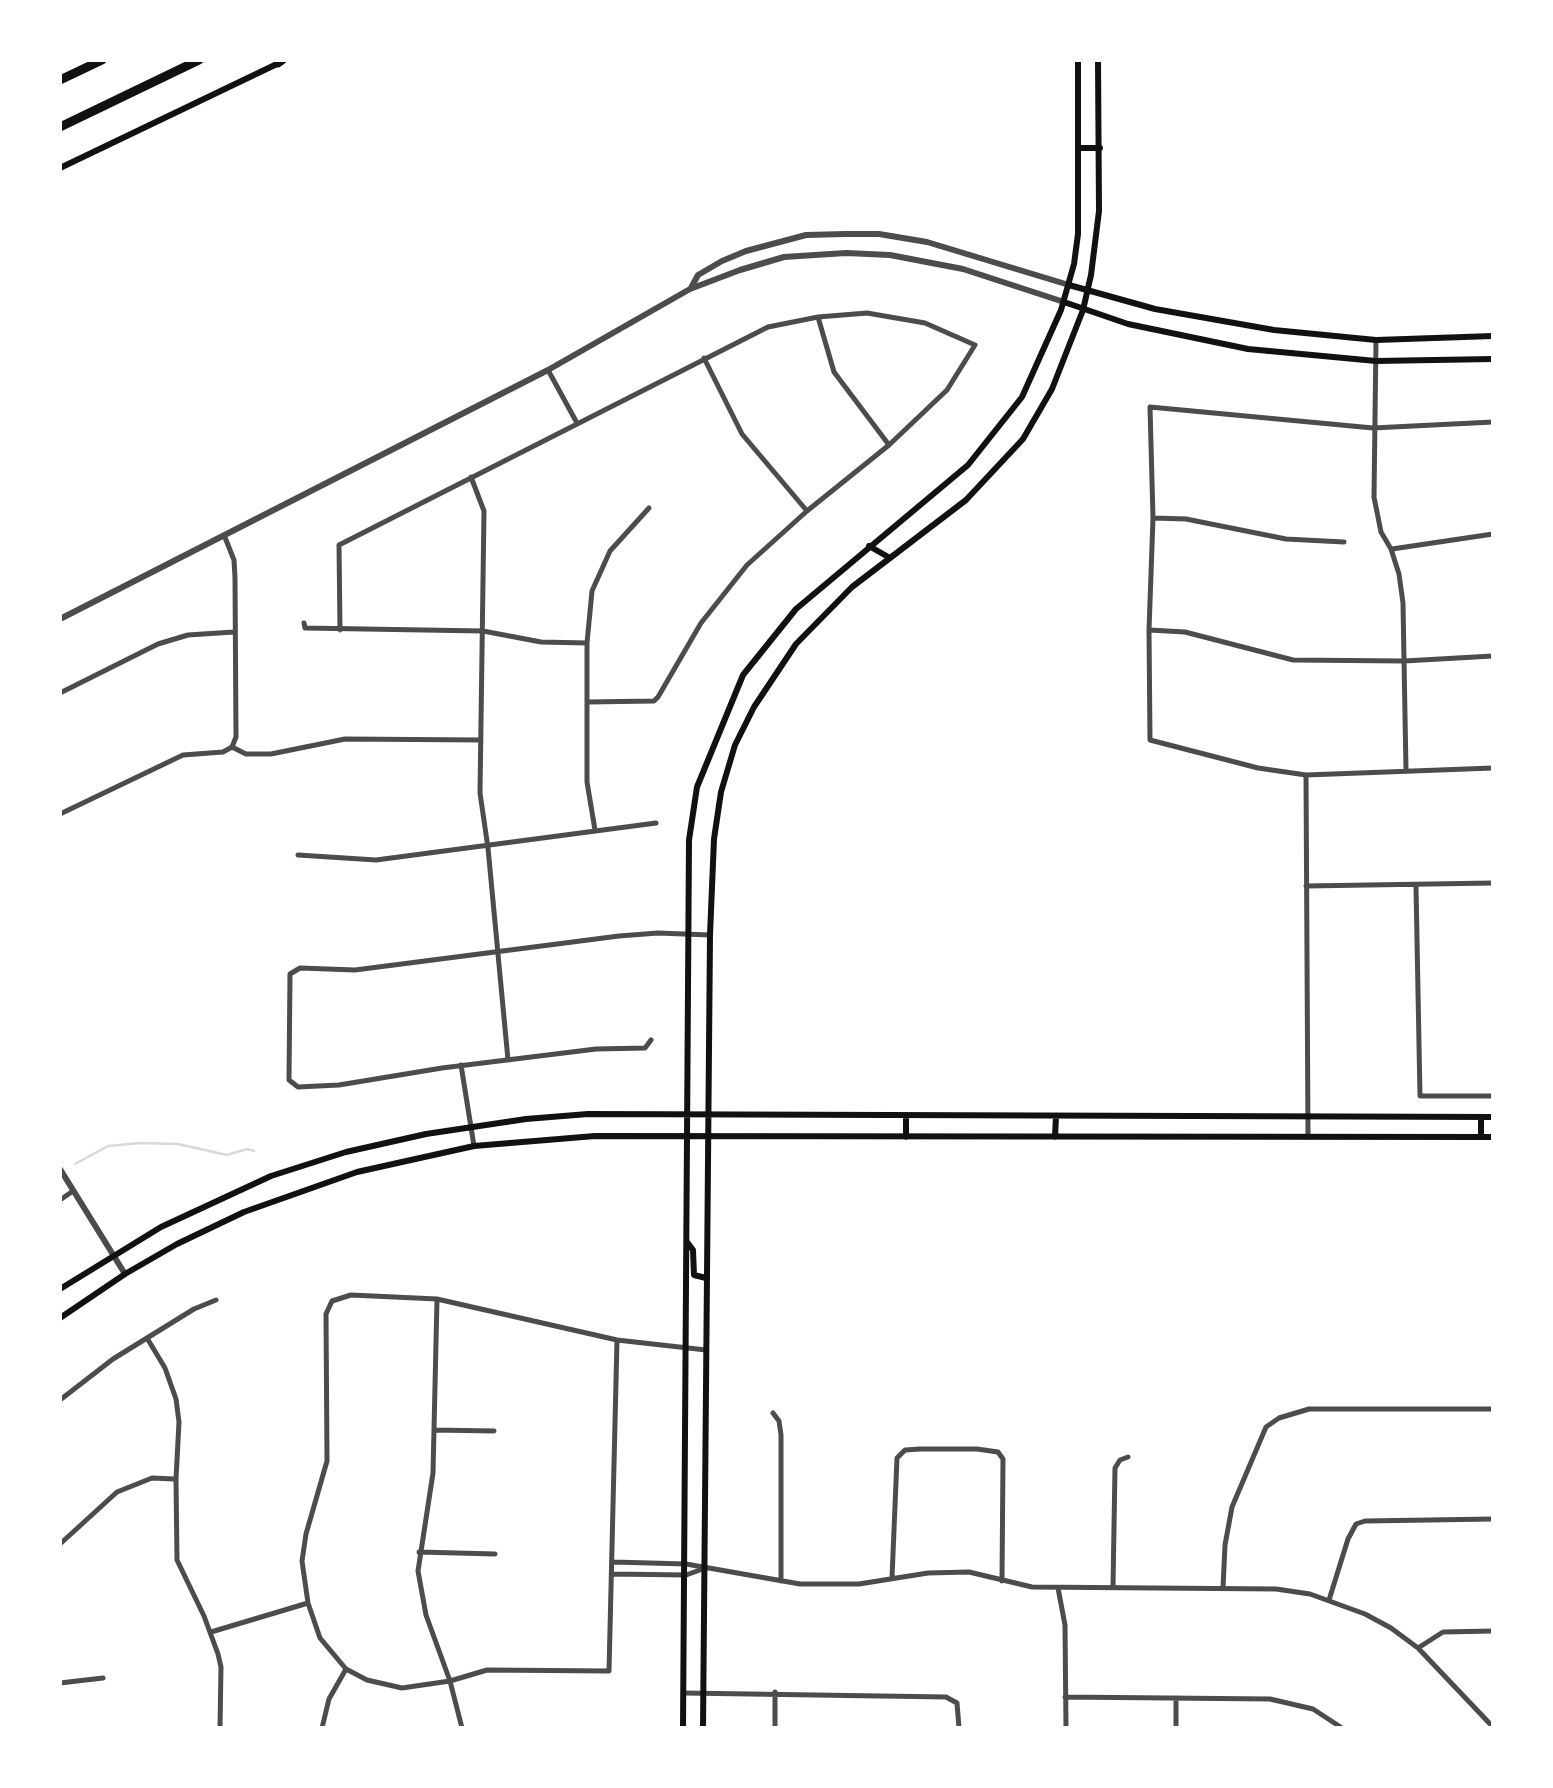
<!DOCTYPE html>
<html>
<head>
<meta charset="utf-8">
<style>
	body { margin:0 }
	#map { position:relative; width:1553px; height:1788px; overflow:hidden; background:#fff; font-family:Lato,sans-serif }
	canvas { display:block }
	.frame { position:absolute; inset:0; border:62px solid #fff; pointer-events:none }
</style>
</head>
<body>
<div id="map">
<canvas width="1553" height="1788"></canvas>
<div class="frame"></div>
</div>
<script>
const g = document.querySelector('canvas').getContext('2d');
g.lineJoin = 'round';
const poly = rows => new Path2D(rows.map(r => 'M' + r).join(''));
function strokePath(path, color, width, dash) { g.strokeStyle = color; g.lineWidth = width; g.lineCap = dash ? 'butt' : 'round'; g.setLineDash(dash || []); g.stroke(path); }
strokePath(poly([
	[75,1164,108,1146,140,1143,178,1144,227,1155,247,1149,254,1151]
]), '#d9d9d9', 2.5);
strokePath(poly([
	[818,317,834,372,889,445],
	[1376,340,1374,497,1381,532,1391,549,1399,574,1403,603,1406,771],
	[704,358,742,434,807,511],
	[548,370,577,423],
	[1493,422,1373,428,1150,407,1153,518,1149,630,1150,740,1258,768,1306,775,1493,768],
	[471,477,484,511,480,793,488,848,508,1060],
	[1153,518,1186,519,1286,539,1344,542],
	[224,535,234,560,235,578,236,737,232,747],
	[1392,549,1493,534],
	[304,623,305,628,483,631,541,642,587,643],
	[340,630,339,545,768,327,818,317,867,313,925,323,975,345,947,390,889,445,807,511,747,565,701,623,658,697,654,701,588,702],
	[1149,630,1185,632,1293,660,1404,661,1493,656],
	[60,693,158,644,188,635,234,632],
	[1306,775,1308,1137],
	[60,814,183,755,223,752,232,747,246,754,271,754,345,739,481,740],
	[595,830,587,782,587,643,592,591,610,551,649,508],
	[298,855,376,860,656,823],
	[1306,886,1493,883],
	[1416,887,1420,1096,1493,1096],
	[651,1040,645,1048,596,1049,442,1068,339,1085,298,1087,289,1080,290,974,300,968,355,970,619,936,658,933,710,935],
	[461,1065,474,1146],
	[60,1200,73,1191],
	[437,1299,433,1473,418,1571,426,1615,450,1681,462,1728],
	[147,1338,165,1368,176,1399,179,1422,176,1479,177,1560,204,1616,218,1654,221,1667,220,1728],
	[617,1340,609,1671,487,1670,450,1681,402,1688,367,1680,346,1669,320,1638,308,1603,302,1561,306,1534,327,1461,326,1314,332,1301,351,1295,437,1299,617,1340,706,1350],
	[60,1400,113,1359,194,1309,216,1300],
	[773,1413,779,1421,781,1435,781,1581],
	[434,1430,494,1431],
	[60,1544,117,1492,152,1478,174,1479],
	[419,1552,495,1554],
	[613,1562,686,1564,800,1584,859,1584,928,1573,969,1572,1032,1587,1276,1589,1310,1594,1365,1614,1391,1628,1418,1648,1493,1727],
	[612,1574,686,1575,700,1570],
	[892,1578,897,1458,905,1450,920,1449,977,1449,998,1452,1003,1459,1002,1581],
	[1113,1587,1115,1468,1120,1460,1128,1457],
	[1058,1588,1065,1625,1066,1728],
	[1223,1588,1225,1545,1232,1507,1266,1427,1279,1418,1309,1409,1493,1409],
	[1329,1600,1348,1539,1356,1524,1365,1521,1493,1519],
	[211,1632,308,1603],
	[1418,1648,1443,1632,1493,1631],
	[60,1683,103,1678],
	[775,1692,775,1728],
	[684,1693,946,1697,957,1703,959,1728],
	[1065,1697,1270,1699,1313,1709,1342,1728],
	[322,1728,329,1699,346,1669],
	[1176,1728,1176,1698]
]), '#4c4c4c', 5);
strokePath(poly([
	[691,288,698,275,722,261,746,251,806,235,845,234,879,234,927,242,1069,285],
	[60,619,548,370,690,289,740,270,784,257,846,253,890,255,963,269,1064,302],
	[60,1169,125,1274]
]), '#4c4c4c', 6);
strokePath(poly([
	[1079,148,1100,148],
	[60,168,279,63],
	[1069,285,1155,309,1274,330,1376,340,1493,336],
	[1064,302,1128,324,1248,349,1376,361,1493,359],
	[869,546,890,558],
	[906,1115,906,1137],
	[1481,1117,1481,1137],
	[1055,1137,1056,1116],
	[687,1242,693,1250,694,1275,706,1278],
	[60,1289,161,1227,271,1176,346,1152,426,1134,526,1119,588,1114,1493,1117],
	[60,1318,125,1274,177,1244,244,1212,357,1172,474,1146,595,1136,1493,1137],
	[683,1728,689,840,697,787,743,675,796,609,968,465,1022,397,1061,310,1074,264,1078,234,1078,60],
	[703,1728,710,935,714,839,721,792,735,745,754,707,796,644,852,587,966,500,1023,439,1052,389,1083,310,1091,275,1099,211,1098,60]
]), '#111', 6);
strokePath(poly([
	[278,63,282,60],
	[60,80,102,60],
	[60,127,199,60]
]), '#111', 9);
</script>
</body>
</html>
